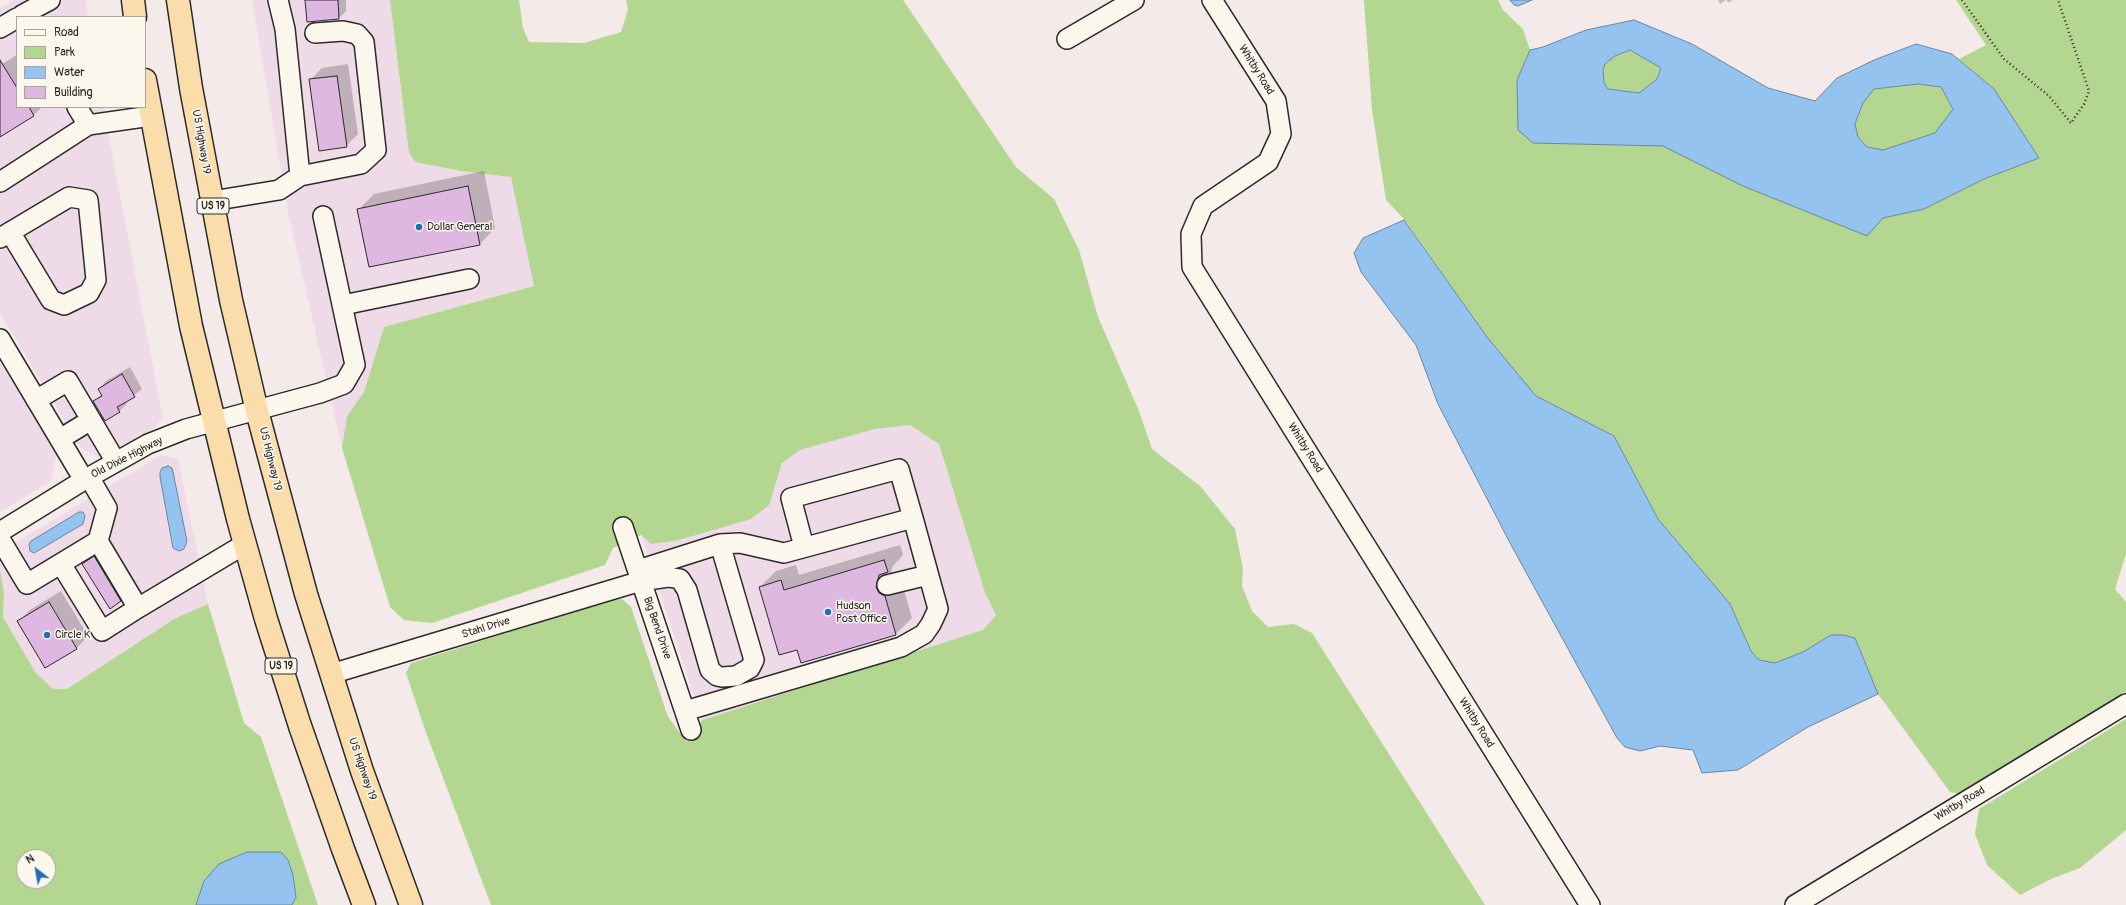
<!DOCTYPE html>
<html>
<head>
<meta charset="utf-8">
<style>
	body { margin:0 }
	#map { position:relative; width:2126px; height:905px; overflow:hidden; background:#f5eaea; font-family:Pangolin,sans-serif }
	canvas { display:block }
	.legend { position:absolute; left:16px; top:16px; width:130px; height:92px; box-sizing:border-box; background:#fbf7ec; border:1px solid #a8a59f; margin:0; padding:5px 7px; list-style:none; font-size:12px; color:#2b2b2b }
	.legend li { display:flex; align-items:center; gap:8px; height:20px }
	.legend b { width:20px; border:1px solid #a8a59f }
	.north { position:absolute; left:16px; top:849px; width:40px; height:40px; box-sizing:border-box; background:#fbf7ec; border:1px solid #a8a59f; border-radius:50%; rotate:329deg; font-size:11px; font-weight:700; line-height:16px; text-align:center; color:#2b2b2b }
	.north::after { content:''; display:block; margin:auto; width:14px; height:18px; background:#1f6fb2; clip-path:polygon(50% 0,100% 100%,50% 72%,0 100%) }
</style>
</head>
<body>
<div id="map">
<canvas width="2126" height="905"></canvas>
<ul class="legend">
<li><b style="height:5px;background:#fbf7ec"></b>Road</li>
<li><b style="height:11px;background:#b3d691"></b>Park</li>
<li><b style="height:11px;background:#94c3ef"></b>Water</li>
<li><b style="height:11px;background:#dfb8e1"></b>Building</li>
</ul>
<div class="north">N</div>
</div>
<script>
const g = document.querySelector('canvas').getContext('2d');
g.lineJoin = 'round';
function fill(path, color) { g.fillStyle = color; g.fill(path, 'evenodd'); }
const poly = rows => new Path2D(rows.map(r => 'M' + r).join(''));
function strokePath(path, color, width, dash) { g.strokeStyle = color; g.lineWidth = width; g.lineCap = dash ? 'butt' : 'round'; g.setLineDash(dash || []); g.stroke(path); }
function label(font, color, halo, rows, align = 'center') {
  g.font = font + ' Pangolin,sans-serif'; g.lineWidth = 3; g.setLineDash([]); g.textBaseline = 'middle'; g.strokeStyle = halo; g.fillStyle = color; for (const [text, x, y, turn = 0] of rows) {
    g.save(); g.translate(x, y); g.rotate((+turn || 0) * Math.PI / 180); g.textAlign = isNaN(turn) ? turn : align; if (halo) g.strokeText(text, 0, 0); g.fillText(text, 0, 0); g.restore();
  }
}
fill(poly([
	[14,0,86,0,88,17,17,17,17,107,103,107,163,418,154,428,101,459,80,447,0,313,0,8],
	[252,0,390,0,409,153,416,162,461,171,511,176,534,286,384,327,364,392,347,416,342,448,289,217],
	[0,358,57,453,51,481,0,512],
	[910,425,939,444,985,593,996,615,983,630,702,720,641,535,651,544,776,481,782,463,800,450,875,429],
	[161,455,178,459,208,604,174,619,67,689,53,689,36,673,3,617,4,593,0,570,0,552]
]), '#eedbe7');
fill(poly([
	[390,0,519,0,523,28,529,42,584,43,621,32,628,10,626,0,903,0,1016,167,1054,199,1079,250,1098,317,1139,411,1152,449,1200,486,1235,529,1243,569,1242,586,1252,611,1268,627,1294,624,1312,633,1485,905,491,905,425,730,406,673,411,663,611,600,622,599,631,607,668,717,686,741,691,741,702,720,983,630,996,615,985,593,939,444,910,425,875,429,800,450,782,463,769,505,751,519,679,540,651,544,641,535,613,548,605,565,432,623,404,620,390,607,342,448,347,416,364,392,384,327,534,286,511,177,461,171,415,162,409,153],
	[1364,0,1498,0,1503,10,1523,29,1530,50,1524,62,1579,144,1663,146,1743,186,1794,205,1883,218,1924,209,1984,179,2039,158,1994,89,1959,59,1986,45,1956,0,2126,0,2126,554,2115,589,2126,602,2126,692,1959,794,1950,792,1878,694,1855,638,1831,635,1803,652,1775,663,1759,660,1751,651,1730,604,1658,519,1614,436,1536,396,1487,337,1405,220,1386,200,1372,110],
	[1630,50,1661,68,1657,79,1639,93,1608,89,1604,83,1603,70,1605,64,1615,56],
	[1918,84,1941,87,1953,109,1935,134,1883,150,1867,147,1858,137,1855,124,1863,103,1874,89],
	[0,570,4,593,3,617,36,673,53,689,67,689,174,619,208,604,244,723,261,737,318,905,292,905,296,897,204,881,196,905,0,905],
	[24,857,48,857,48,881,24,881],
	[2126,719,2126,830,2080,868,2051,879,2020,895,1987,865,1975,834,1979,809]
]), '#b3d691');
const water = poly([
	[1510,0,1532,0,1518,6,1514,5,1510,0],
	[1634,20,1692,44,1768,88,1815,101,1837,78,1874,60,1916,44,1952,54,1994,89,2039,158,1984,179,1924,209,1883,218,1867,236,1743,186,1663,146,1533,143,1518,130,1517,80,1530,50,1543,47,1586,30,1634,20],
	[1630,50,1661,68,1657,79,1639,93,1608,89,1604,83,1603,70,1605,64,1615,56,1630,50],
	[1918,84,1941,87,1953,109,1935,133,1883,150,1867,147,1858,137,1855,124,1863,103,1874,89,1918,84],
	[1404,220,1487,337,1536,396,1614,436,1658,519,1730,604,1751,651,1759,660,1775,663,1803,652,1831,635,1843,635,1855,638,1878,694,1808,727,1738,770,1702,773,1693,750,1660,746,1640,751,1625,747,1617,738,1510,543,1438,404,1416,345,1361,272,1354,253,1363,238,1404,220],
	[168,466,172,468,173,472,187,541,184,549,179,551,173,548,160,477,160,472,162,468,168,466],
	[79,512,83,512,85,516,83,524,34,553,30,551,29,544,31,541,79,512],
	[247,852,281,852,288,860,293,875,296,897,292,905,196,905,204,881,219,864,247,852]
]);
fill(water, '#94c3ef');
strokePath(water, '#6a86a1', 1);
fill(poly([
	[306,0,346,0,346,11,339,18],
	[1718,0,1726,0,1720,4],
	[1727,0,1733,0,1728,3],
	[17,55,17,107,42,107,34,115,0,136,0,65],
	[348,64,358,134,346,146,310,80,322,68],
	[484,171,495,228,480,244,359,209,374,194],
	[130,367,142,389,126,401,127,404,119,411,94,401,102,394,99,389,106,381],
	[900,545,903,555,893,566,891,571,895,577,901,580,912,618,896,634,801,662,797,648,760,587,776,571,796,565,799,575],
	[98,553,124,597,121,601,83,564],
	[61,591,88,636,77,648,45,667,18,622,30,610]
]), '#0003');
const building = poly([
	[305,0,338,0,339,19,307,22,305,0],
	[0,60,17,88,17,107,29,107,34,116,0,137,0,60],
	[337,76,347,147,319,151,309,79,337,76],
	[468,186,480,245,369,267,357,209,468,186],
	[122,374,135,397,117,407,120,412,105,421,93,401,102,396,98,389,122,374],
	[94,556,121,601,110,609,82,564,94,556],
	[884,560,888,572,879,575,876,587,879,593,885,596,896,635,801,663,797,650,779,655,759,587,781,580,784,590,884,560],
	[49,602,77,649,45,668,17,621,49,602]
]);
fill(building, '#dfb8e1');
strokePath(building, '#2b2b2b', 1);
const minor = poly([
	[1212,0,1276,101,1281,134,1268,162,1203,206,1191,234,1192,267,1590,905],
	[22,15,50,0],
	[0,28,17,18],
	[1067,39,1134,0],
	[88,125,151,116],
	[300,176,361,164,376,150,364,42,357,34,343,31,315,33],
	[0,182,88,125,77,107],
	[212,201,279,190,300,176,285,29,278,0],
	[0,238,69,197,88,200,96,280,89,293,64,305,51,300,10,232],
	[343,305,469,279],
	[0,339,84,480],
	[36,400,68,381,116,462],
	[60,439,91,420],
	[89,477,107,508,98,541],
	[623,527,691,730],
	[0,532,84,480,148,444,186,429,320,393,344,384,355,365,323,216],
	[0,539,27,584,98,541,138,608,245,544],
	[804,547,791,498,899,469,913,518],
	[61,564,102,631,138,608],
	[638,570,720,544,740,543,784,553,913,518,938,609,931,624,924,634,901,647,685,711],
	[887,585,928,575],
	[331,674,641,581,668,577,680,579,687,590,710,670,717,676,722,677,736,676,750,668,754,660,720,544],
	[1795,905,2126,704]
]);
const highway = poly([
	[133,0,135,17],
	[178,0,191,88,231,300,257,411,306,594,362,771,411,905],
	[145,80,191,326,238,519,266,619,300,726,343,849,364,905]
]);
strokePath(minor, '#2b2b2b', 22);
strokePath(highway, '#2b2b2b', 25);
strokePath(poly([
	[1962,0,2004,59,2049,96,2071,123,2084,104,2089,91,2058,0]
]), '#2b2b2b', 2.5, [1, 3]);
strokePath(minor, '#fbf7ec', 19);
strokePath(highway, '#fbddab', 22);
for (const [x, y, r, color] of [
	[419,227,4,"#1f6fb2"],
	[828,612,4,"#1f6fb2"],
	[47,635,4,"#1f6fb2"]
]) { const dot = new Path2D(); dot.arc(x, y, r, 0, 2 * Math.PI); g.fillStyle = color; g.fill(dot); strokePath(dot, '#fbf7ec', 1.5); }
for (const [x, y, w] of [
	[213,206,32],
	[281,666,32]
]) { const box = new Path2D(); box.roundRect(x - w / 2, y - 8, w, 16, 3); g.fillStyle = '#fbf7ec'; g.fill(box); strokePath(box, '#2b2b2b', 1); }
label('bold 10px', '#2b2b2b', null, [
	["US 19",213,206],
	["US 19",281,666]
]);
label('11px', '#2b2b2b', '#fbf7ec', [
	["Whitby Road",1256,70,58],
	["US Highway 19",201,142,80],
	["Whitby Road",1305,448,58],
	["Old Dixie Highway",127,458,-27],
	["US Highway 19",270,459,76],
	["Stahl Drive",486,628,-17],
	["Big Bend Drive",657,628,71],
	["Whitby Road",1476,723,58],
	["US Highway 19",362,769,71],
	["Whitby Road",1960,804,-31]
]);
label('11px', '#2b2b2b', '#fbf7ec', [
	["Dollar General",427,227],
	["Hudson",836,606],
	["Post Office",836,619],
	["Circle K",55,635]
], 'left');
</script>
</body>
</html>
